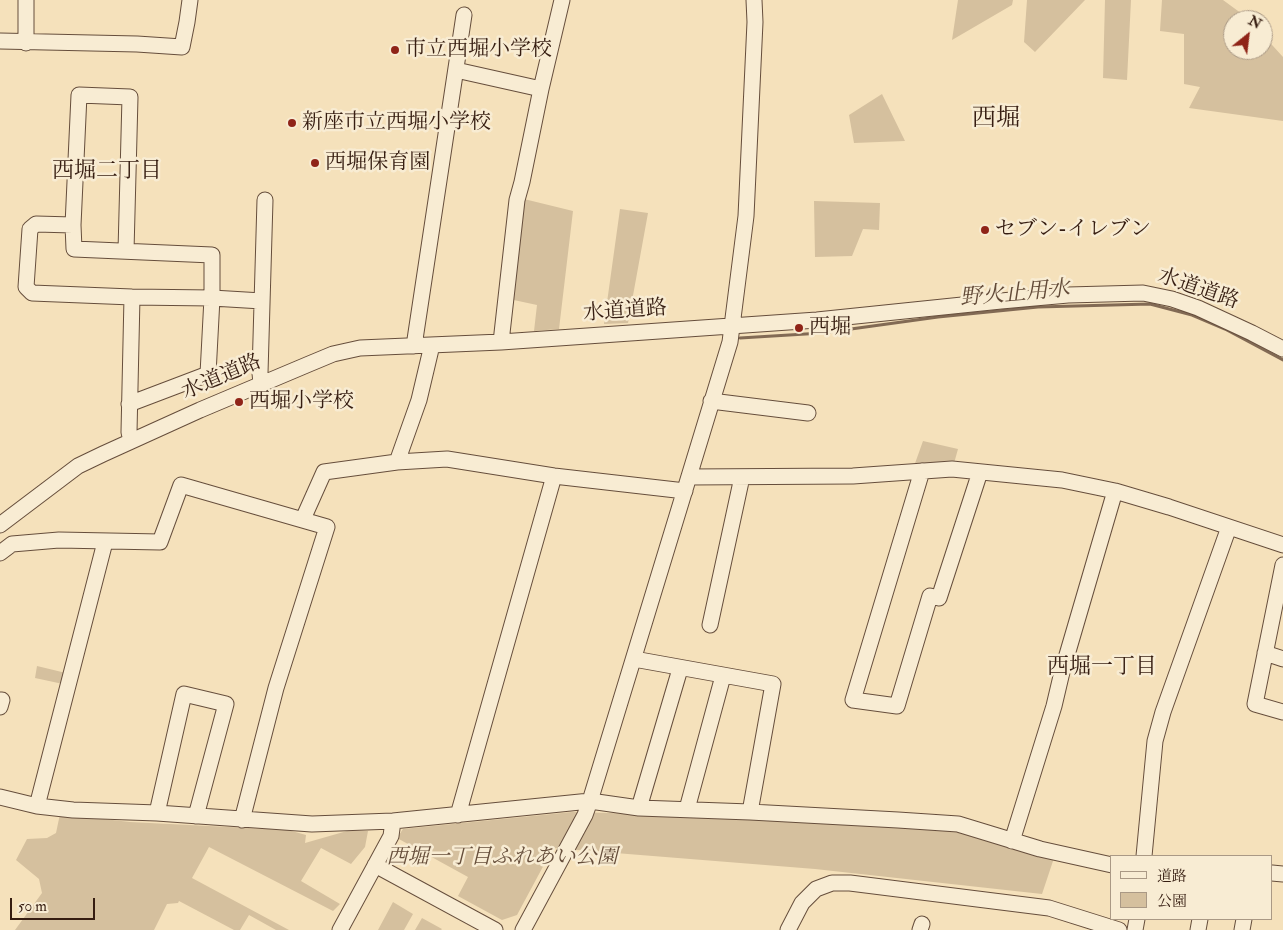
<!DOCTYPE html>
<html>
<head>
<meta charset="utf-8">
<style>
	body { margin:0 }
	#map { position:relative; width:1283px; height:930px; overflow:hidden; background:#f5e1bb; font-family:"IM FELL Double Pica","Noto Serif JP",serif }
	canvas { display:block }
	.legend { position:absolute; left:1110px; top:855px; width:162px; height:65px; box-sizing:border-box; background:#f8ecd3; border:1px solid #aa9985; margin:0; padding:6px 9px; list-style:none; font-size:15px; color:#361d11 }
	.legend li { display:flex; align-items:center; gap:10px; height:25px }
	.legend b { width:25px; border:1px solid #aa9985 }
	.north { position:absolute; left:1223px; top:10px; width:50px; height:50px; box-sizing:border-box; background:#f8ecd3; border:1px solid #aa9985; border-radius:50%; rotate:29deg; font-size:14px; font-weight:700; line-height:20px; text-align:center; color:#361d11 }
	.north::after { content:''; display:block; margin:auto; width:18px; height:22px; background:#8f2418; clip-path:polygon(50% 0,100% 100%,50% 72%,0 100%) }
	.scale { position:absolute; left:10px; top:898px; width:85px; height:22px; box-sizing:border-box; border:2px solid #361d11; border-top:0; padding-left:6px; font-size:15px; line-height:18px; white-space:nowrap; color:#361d11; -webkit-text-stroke:4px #f8ecd3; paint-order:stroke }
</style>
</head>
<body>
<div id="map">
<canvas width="1283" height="930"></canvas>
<ul class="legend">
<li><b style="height:6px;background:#f8ecd3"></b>道路</li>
<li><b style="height:14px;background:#d5c09e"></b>公園</li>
</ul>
<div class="north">N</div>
<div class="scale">50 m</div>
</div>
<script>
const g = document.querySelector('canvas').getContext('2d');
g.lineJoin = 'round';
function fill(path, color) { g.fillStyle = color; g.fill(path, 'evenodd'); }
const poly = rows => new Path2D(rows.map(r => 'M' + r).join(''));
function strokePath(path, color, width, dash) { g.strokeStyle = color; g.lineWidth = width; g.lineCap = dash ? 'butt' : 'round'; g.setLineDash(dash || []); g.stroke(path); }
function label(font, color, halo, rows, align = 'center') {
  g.font = font + ' "IM FELL Double Pica","Noto Serif JP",serif'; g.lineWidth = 5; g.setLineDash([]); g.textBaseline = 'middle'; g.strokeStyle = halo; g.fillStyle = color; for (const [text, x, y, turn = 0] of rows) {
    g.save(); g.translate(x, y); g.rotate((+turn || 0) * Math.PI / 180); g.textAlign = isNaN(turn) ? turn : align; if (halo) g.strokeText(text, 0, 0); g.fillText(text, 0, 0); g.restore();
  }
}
fill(poly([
	[958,0,1013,0,1012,5,952,40],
	[1027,0,1085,0,1035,52,1024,42],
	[1105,0,1131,0,1127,80,1103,78],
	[1162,0,1223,0,1249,19,1233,20,1233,50,1263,50,1263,35,1283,57,1283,121,1189,108,1200,87,1184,84,1184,34,1160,31],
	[882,94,905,141,854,143,849,115],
	[524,199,573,211,559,329,534,331,537,305,509,299],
	[814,201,880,203,879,230,863,229,852,256,815,257],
	[620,209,648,213,628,323,604,324],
	[923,441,958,449,953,467,913,469],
	[37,666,66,673,63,684,35,678],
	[572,812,837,819,957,828,1054,858,1042,894,815,869,553,848,517,915,502,920,458,896,468,877,397,838,403,829],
	[60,814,130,822,288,830,306,835,305,843,347,831,368,831,365,847,351,864,321,848,301,881,340,904,333,911,209,847,192,878,289,930,276,930,249,915,240,930,234,930,179,901,178,903,167,904,154,930,15,930,42,893,39,879,16,860,27,839,47,838,56,833],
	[393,902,413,914,404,930,378,930],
	[422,918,442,929,441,930,415,930]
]), '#d5c09e');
strokePath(poly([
	[740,338,822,333,938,317,1038,307,1150,304,1192,315,1225,329,1283,360]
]), '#826a54', 3);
const minor = poly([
	[0,41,137,44,182,47,187,22,190,0],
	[26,43,26,0],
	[456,70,541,89],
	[73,225,36,224,30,229,26,287,32,293,132,297,212,298,262,301],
	[126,251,130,97,79,95,73,225,74,249,212,255,212,298,208,374,129,404],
	[501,342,517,200,522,182,541,89,562,0],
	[414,346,464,15],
	[261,384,260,373,265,200],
	[711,401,808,413],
	[131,441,129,432,132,297],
	[397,462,419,400,432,345],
	[922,471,853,700,897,706,930,596,939,598,980,472],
	[689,477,853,476,952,469,1062,480,1115,491,1169,507,1283,545],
	[303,519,324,472,397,462,447,459,554,476,685,491],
	[0,525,78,466,103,454,200,410,309,364,333,354,360,348,501,342,817,320,1001,301,1068,295,1143,293,1172,299,1198,308,1252,333,1283,349],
	[0,553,12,544,59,540,160,542,181,485,327,527,276,688,242,820],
	[1283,565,1255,704,1283,712],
	[710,625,742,477],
	[1265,653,1283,659],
	[634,659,773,684,750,812],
	[0,700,2,700,0,707],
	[0,797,37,806,73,810,157,813,312,824,393,821,590,801,639,808,750,812,898,820,958,824,1040,849,1112,865],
	[37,806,105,542],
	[639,808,680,669],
	[687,809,723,676],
	[157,813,184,694,226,704,196,816],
	[458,815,554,476],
	[1012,841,1054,706,1062,672,1115,491],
	[1144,856,1155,741,1163,712,1229,527],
	[375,865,495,930],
	[1272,873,1283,874],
	[340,930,391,836,393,821],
	[523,930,585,815,590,801,730,342,746,216,755,22,754,0],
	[788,930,802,903,816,889,832,883,850,883,1049,908,1119,930],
	[920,930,922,924],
	[1135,930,1137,919],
	[1198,930,1200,919],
	[1242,930,1244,919]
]);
strokePath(minor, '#664e3c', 17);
strokePath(minor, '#f8ecd3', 15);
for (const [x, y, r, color] of [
	[395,50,5,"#8f2418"],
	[292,123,5,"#8f2418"],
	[315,163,5,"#8f2418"],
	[985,230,5,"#8f2418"],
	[799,328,5,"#8f2418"],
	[239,402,5,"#8f2418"]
]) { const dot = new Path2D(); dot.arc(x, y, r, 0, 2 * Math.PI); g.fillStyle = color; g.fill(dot); strokePath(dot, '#f8ecd3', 2); }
label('21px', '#361d11', '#f8ecd3', [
	["市立西堀小学校",405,50],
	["新座市立西堀小学校",302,123],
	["西堀保育園",325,163],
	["セブン-イレブン",995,230],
	["西堀",809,328],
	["西堀小学校",249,402]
], 'left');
label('21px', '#361d11', '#f8ecd3', [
	["水道道路",1198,290,19],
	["水道道路",625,312,-4],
	["水道道路",222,378,-23]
]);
label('italic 21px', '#664e3b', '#f8ecd3', [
	["西堀一丁目ふれあい公園",502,858]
]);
label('22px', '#361d11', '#f8ecd3', [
	["西堀二丁目",107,172],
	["西堀一丁目",1102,668]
]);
label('italic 22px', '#624a38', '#f8ecd3', [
	["野火止用水",1015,295,-5]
]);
label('24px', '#361d11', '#f8ecd3', [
	["西堀",996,120]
]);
</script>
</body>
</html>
